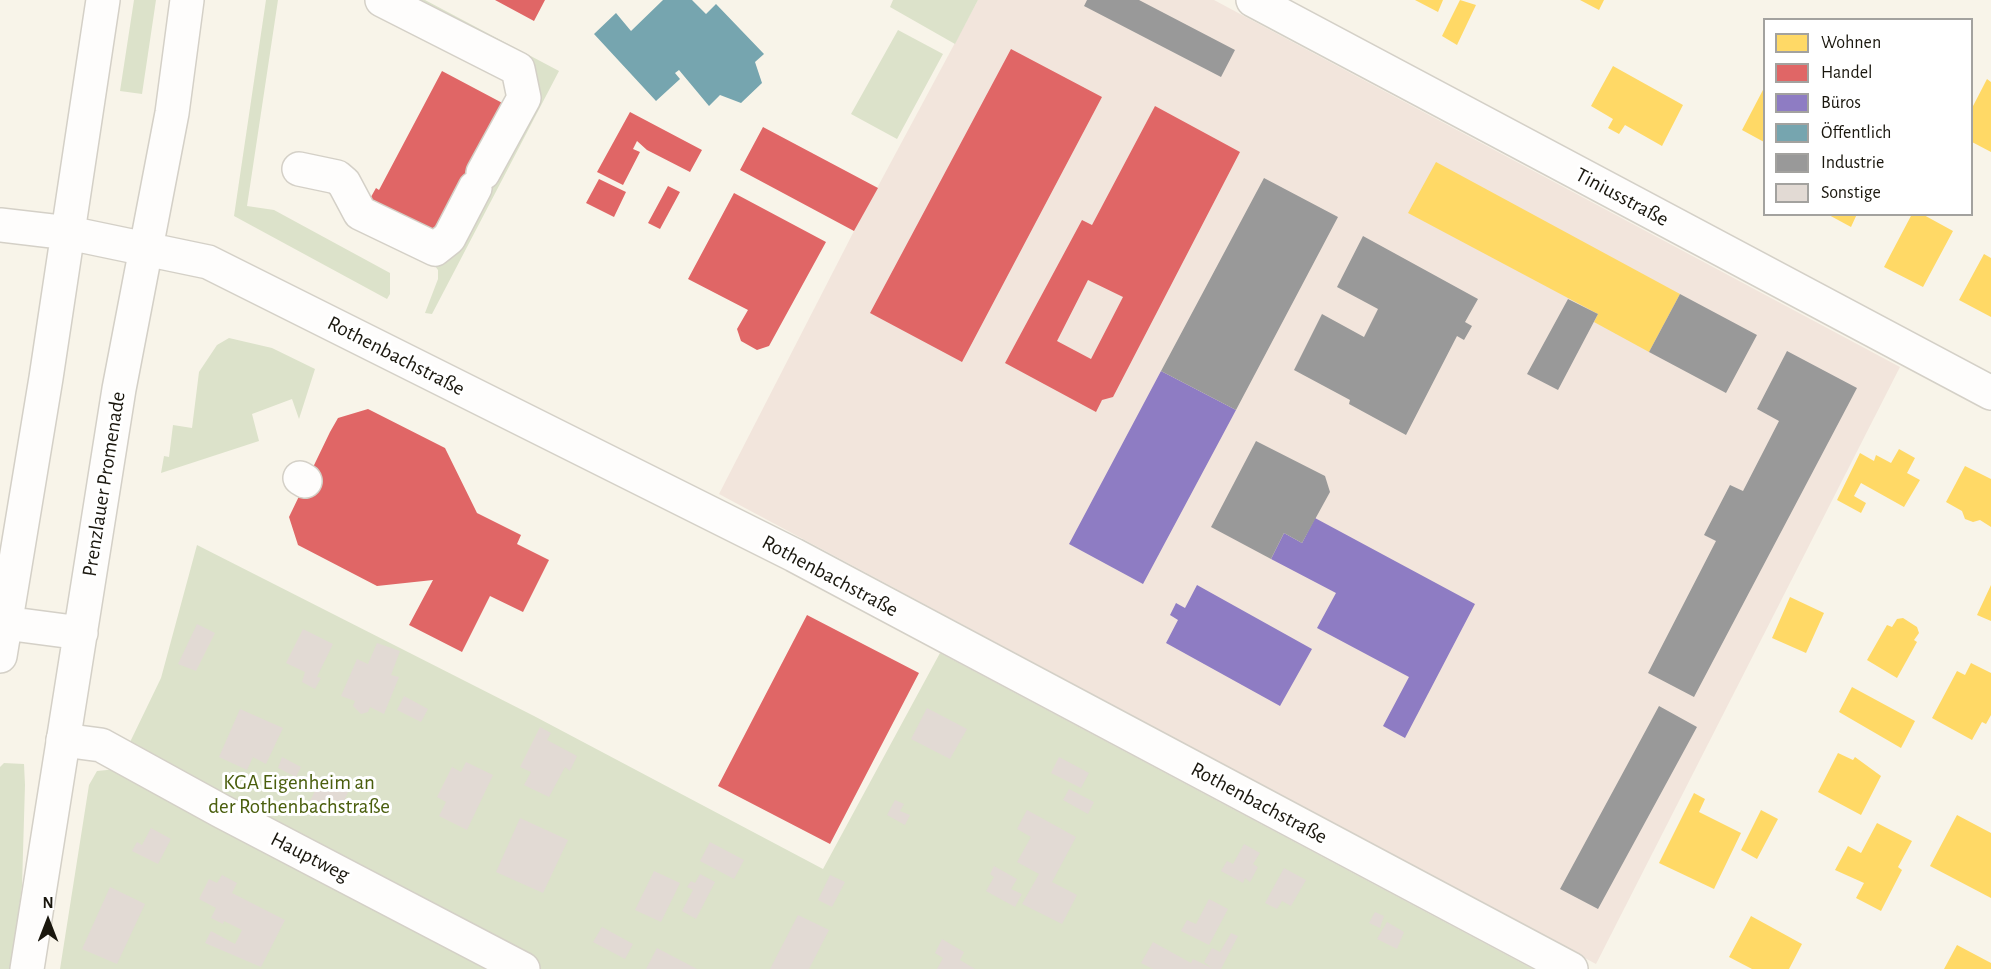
<!DOCTYPE html>
<html>
<head>
<meta charset="utf-8">
<style>
	body { margin:0 }
	#map { position:relative; width:1991px; height:969px; overflow:hidden; background:#f8f4e9; font-family:"Alegreya Sans",sans-serif }
	canvas { display:block }
	.legend { position:absolute; left:1763px; top:18px; width:210px; height:198px; box-sizing:border-box; background:#fff; border:2px solid #a3a29f; margin:0; padding:8px 10px; list-style:none; font-size:18px; color:#1a170e }
	.legend li { display:flex; align-items:center; gap:12px; height:30px }
	.legend b { width:30px; border:2px solid #a3a29f }
	.north { position:absolute; left:18px; top:891px; width:60px; height:60px; -webkit-text-stroke:4px #fff; paint-order:stroke; rotate:0deg; font-size:16px; font-weight:700; line-height:24px; text-align:center; color:#1a170e }
	.north::after { content:''; display:block; margin:auto; width:21px; height:27px; background:#1a170e; clip-path:polygon(50% 0,100% 100%,50% 72%,0 100%) }
</style>
</head>
<body>
<div id="map">
<canvas width="1991" height="969"></canvas>
<ul class="legend">
<li><b style="height:16px;background:#ffd966"></b>Wohnen</li>
<li><b style="height:16px;background:#e06666"></b>Handel</li>
<li><b style="height:16px;background:#8e7cc3"></b>Büros</li>
<li><b style="height:16px;background:#76a5af"></b>Öffentlich</li>
<li><b style="height:16px;background:#999"></b>Industrie</li>
<li><b style="height:16px;background:#e2dad4"></b>Sonstige</li>
</ul>
<div class="north">N</div>
</div>
<script>
const g = document.querySelector('canvas').getContext('2d');
g.lineJoin = 'round';
function fill(path, color) { g.fillStyle = color; g.fill(path, 'evenodd'); }
const poly = rows => new Path2D(rows.map(r => 'M' + r).join(''));
function strokePath(path, color, width, dash) { g.strokeStyle = color; g.lineWidth = width; g.lineCap = dash ? 'butt' : 'round'; g.setLineDash(dash || []); g.stroke(path); }
function label(font, color, halo, rows, align = 'center') {
  g.font = font + ' "Alegreya Sans",sans-serif'; g.lineWidth = 6; g.setLineDash([]); g.textBaseline = 'middle'; g.strokeStyle = halo; g.fillStyle = color; for (const [text, x, y, turn = 0] of rows) {
    g.save(); g.translate(x, y); g.rotate((+turn || 0) * Math.PI / 180); g.textAlign = isNaN(turn) ? turn : align; if (halo) g.strokeText(text, 0, 0); g.fillText(text, 0, 0); g.restore();
  }
}
fill(poly([
	[978,0,1214,0,1900,367,1596,964,719,494,854,231]
]), '#f2e5dc');
fill(poly([
	[134,0,156,0,142,94,120,91],
	[266,0,278,0,247,206,274,210,390,273,390,294,387,299,234,216],
	[406,0,425,0,559,71,432,314,425,313,438,279,438,270,431,261,537,91,538,79,529,66],
	[893,0,978,0,955,44,890,7],
	[898,30,943,54,897,139,851,114],
	[229,338,272,348,315,369,299,419,292,399,252,414,259,441,161,473,164,456,169,457,173,425,192,428,199,372,217,345],
	[197,545,534,716,823,869,940,653,1533,969,60,969,89,785,97,771,117,769,161,678],
	[4,763,24,764,25,785,22,886,11,969,0,969,0,767]
]), '#dce2ca');
fill(poly([
	[1415,0,1443,0,1438,12],
	[1460,0,1476,5,1457,45,1442,36],
	[1580,0,1604,0,1599,10],
	[1613,66,1683,105,1662,146,1625,125,1619,134,1608,128,1613,119,1591,106],
	[1987,79,1991,82,1991,152,1972,142,1972,108],
	[1764,88,1764,142,1742,130],
	[1436,162,1680,294,1649,352,1594,322,1598,314,1408,213],
	[1827,214,1857,214,1851,227],
	[1912,214,1922,214,1953,231,1923,287,1884,267],
	[1984,254,1991,258,1991,317,1959,300],
	[1899,449,1915,458,1907,473,1920,480,1904,507,1861,483,1854,496,1866,503,1861,513,1837,500,1860,453,1874,461,1876,455,1891,463],
	[1965,466,1991,479,1991,527,1980,520,1973,522,1965,519,1962,511,1946,502],
	[1991,585,1991,621,1977,615],
	[1790,597,1824,613,1806,653,1772,638],
	[1903,618,1917,627,1919,633,1914,640,1917,642,1897,678,1867,660,1887,625,1892,627,1897,619],
	[1971,663,1991,673,1991,715,1986,724,1982,722,1972,740,1932,718,1957,671,1965,675],
	[1852,687,1915,721,1901,748,1839,712],
	[1838,753,1853,760,1855,757,1881,776,1861,815,1818,792],
	[1694,793,1705,799,1699,812,1741,833,1714,889,1659,863],
	[1761,810,1778,819,1757,859,1741,850],
	[1957,815,1991,833,1991,898,1930,866],
	[1877,823,1912,841,1898,867,1902,870,1881,911,1856,898,1864,883,1835,870,1848,846,1861,853],
	[1751,916,1802,944,1789,969,1752,969,1729,957],
	[1957,945,1991,963,1991,969,1944,969]
]), '#ffd966');
fill(poly([
	[495,0,545,0,534,21],
	[1011,49,1102,97,962,362,870,313],
	[442,71,508,106,438,237,367,204,376,188,379,190],
	[1155,106,1240,152,1113,397,1102,400,1096,412,1005,363,1082,220,1092,225],
	[1088,280,1123,297,1091,359,1057,341],
	[630,112,702,150,690,172,647,150,637,141,633,149,640,152,623,185,597,172],
	[763,127,878,188,854,231,740,170],
	[599,179,626,192,614,217,586,203],
	[668,186,680,192,660,229,648,223],
	[734,193,826,242,769,346,757,350,741,341,737,329,748,310,688,279],
	[368,409,445,448,477,513,521,535,517,544,549,560,523,612,490,596,462,652,409,625,433,580,377,586,298,545,289,517,330,432,338,418],
	[807,615,919,673,830,844,718,786]
]), '#e06666');
fill(poly([
	[1161,371,1236,410,1143,584,1069,544],
	[1315,518,1475,604,1405,738,1383,726,1409,677,1317,628,1336,593,1271,559,1284,533,1302,543],
	[1197,585,1312,649,1280,706,1166,643,1178,620,1170,615,1176,603,1185,608]
]), '#8e7cc3');
fill(poly([
	[663,0,692,0,706,14,716,4,764,54,755,62,762,83,741,103,720,95,709,106,679,70,675,73,680,79,656,101,594,34,616,13,631,31]
]), '#76a5af');
fill(poly([
	[1087,0,1139,0,1235,50,1221,77,1084,6],
	[1264,178,1338,217,1236,410,1161,371],
	[1363,236,1478,299,1465,322,1472,326,1464,340,1457,336,1406,435,1349,404,1350,400,1294,370,1322,314,1364,337,1378,309,1337,287],
	[1680,294,1757,335,1726,393,1649,352],
	[1568,299,1598,314,1558,390,1527,374],
	[1787,351,1857,388,1694,697,1648,673,1716,541,1704,535,1730,485,1743,491,1779,421,1757,409],
	[1256,441,1325,476,1330,492,1302,543,1284,533,1271,559,1211,527],
	[1659,706,1697,727,1598,909,1560,889]
]), '#999');
fill(poly([
	[197,624,215,633,196,671,178,664],
	[303,629,333,644,317,677,321,678,315,689,302,682,305,672,286,663],
	[377,643,400,651,391,675,399,677,384,714,370,707,368,712,361,714,353,706,355,701,341,696,357,659,368,664],
	[404,696,428,709,421,722,397,710],
	[927,708,967,729,950,759,911,739],
	[240,709,283,728,266,764,253,757,247,770,219,757],
	[540,727,551,733,547,740,577,756,570,771,565,767,549,797,524,785,531,772,520,767],
	[282,757,301,767,296,777,278,768],
	[1059,757,1089,773,1081,788,1051,773],
	[466,762,493,775,467,830,439,816,446,802,437,797,452,767,461,772],
	[321,779,348,792,341,808,334,805,328,816,307,807],
	[1069,789,1094,802,1088,814,1063,800],
	[895,800,904,804,900,811,910,815,905,825,887,815],
	[1027,810,1076,837,1052,882,1077,895,1062,924,1022,904,1039,874,1017,862,1031,837,1017,829],
	[520,818,568,840,543,893,496,872],
	[151,828,171,839,158,864,132,851,137,842,142,845],
	[710,842,744,860,734,879,700,861],
	[1244,844,1260,853,1253,864,1258,867,1250,882,1245,878,1243,883,1221,871,1227,861,1233,864],
	[994,866,1017,879,1011,889,1022,894,1015,907,986,891,994,877,990,874],
	[1284,868,1306,880,1291,906,1282,901,1277,909,1265,903],
	[654,871,680,883,661,922,635,910],
	[700,874,715,882,696,919,682,911,693,890,687,887,691,881,695,883],
	[222,875,237,883,232,893,285,920,261,967,205,943,211,931,235,944,242,930,224,921,223,924,211,918,216,908,199,899,209,879,217,883],
	[830,875,845,882,832,907,818,900],
	[110,887,145,904,117,964,82,949],
	[1209,899,1228,909,1209,945,1181,931,1187,920,1196,924],
	[1375,912,1384,916,1380,928,1369,923],
	[798,915,829,930,809,969,770,969],
	[1387,922,1404,932,1397,949,1377,939],
	[602,927,633,944,625,959,593,942],
	[1231,933,1238,936,1221,969,1153,969,1141,963,1153,942,1191,963,1193,959,1212,968,1204,962,1212,948,1220,952],
	[942,939,964,952,960,960,975,969,937,969,943,958,935,953],
	[657,948,697,969,646,969]
]), '#e2dad4');
const minor = poly([
	[382,0,518,69,524,98,483,173],
	[1253,0,1991,393],
	[299,169,337,177,344,183,360,213,435,249,449,238,475,188],
	[300,478,305,481],
	[63,740,101,745,221,811,523,969]
]);
const major = poly([
	[0,225,69,233,208,262,794,555,1571,969],
	[5,623,81,633],
	[0,656,46,378,103,0],
	[27,969,119,389,172,113,187,0]
]);
strokePath(minor, '#d4d0c7', 36);
strokePath(major, '#d4d0c7', 36);
strokePath(minor, '#fefdfc', 33);
strokePath(major, '#fefdfc', 33);
label('21px', '#1a170e', '#fff', [
	["Tiniusstraße",1622,197,28],
	["Rothenbachstraße",396,356,27],
	["Prenzlauer Promenade",104,484,-81],
	["Rothenbachstraße",830,576,28],
	["Rothenbachstraße",1259,803,28],
	["Hauptweg",310,857,27]
]);
label('21px', '#4a5e0d', '#fff', [
	["KGA Eigenheim an",299,783],
	["der Rothenbachstraße",299,807]
]);
</script>
</body>
</html>
